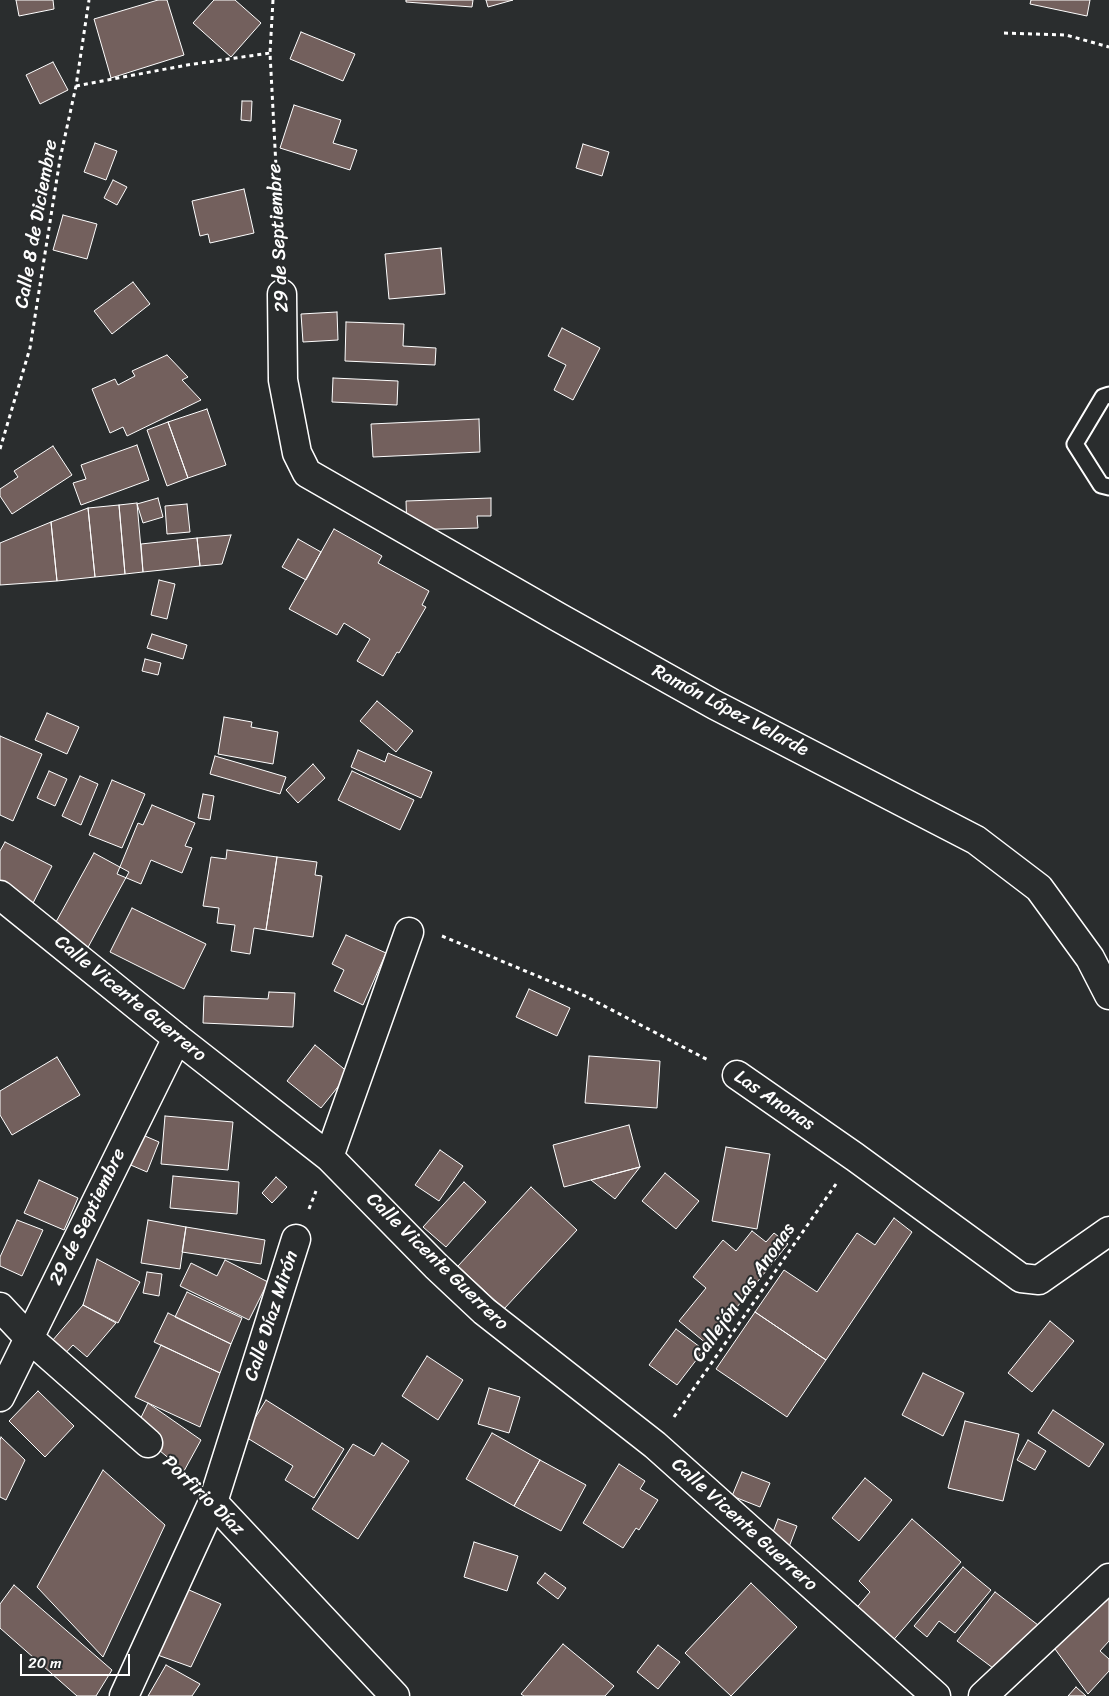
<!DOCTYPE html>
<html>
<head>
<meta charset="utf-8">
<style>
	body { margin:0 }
	#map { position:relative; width:1109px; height:1696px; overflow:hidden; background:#2a2d2e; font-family:Sriracha,sans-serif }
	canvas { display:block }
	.scale { position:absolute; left:20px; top:1654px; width:110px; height:22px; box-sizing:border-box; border:2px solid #fff; border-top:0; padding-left:6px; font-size:15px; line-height:18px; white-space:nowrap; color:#fff; -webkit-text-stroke:4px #2a2d2e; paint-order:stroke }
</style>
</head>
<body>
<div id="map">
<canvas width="1109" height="1696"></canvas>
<div class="scale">20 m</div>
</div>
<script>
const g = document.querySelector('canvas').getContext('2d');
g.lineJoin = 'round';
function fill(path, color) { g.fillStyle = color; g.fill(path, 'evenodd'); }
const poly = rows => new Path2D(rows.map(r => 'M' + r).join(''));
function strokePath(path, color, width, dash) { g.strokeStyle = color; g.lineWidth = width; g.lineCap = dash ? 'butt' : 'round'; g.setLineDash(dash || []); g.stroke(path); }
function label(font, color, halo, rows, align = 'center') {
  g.font = font + ' Sriracha,sans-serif'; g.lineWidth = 4; g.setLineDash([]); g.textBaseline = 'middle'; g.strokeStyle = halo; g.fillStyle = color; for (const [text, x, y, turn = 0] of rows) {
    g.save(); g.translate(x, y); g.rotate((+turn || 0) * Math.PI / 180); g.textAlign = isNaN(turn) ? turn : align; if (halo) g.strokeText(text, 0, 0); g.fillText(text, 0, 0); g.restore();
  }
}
const building = poly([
	[16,0,53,0,54,9,19,16,16,0],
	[158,0,167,0,184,55,111,78,94,19,158,0],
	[214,0,235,0,261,23,231,57,193,23,214,0],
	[406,0,473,0,472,7,406,2,406,0],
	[486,0,513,0,488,7,486,0],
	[1031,0,1090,0,1087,16,1030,4,1031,0],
	[301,32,355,54,343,81,290,59,301,32],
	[53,62,68,90,40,104,26,75,53,62],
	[242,101,252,101,251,121,241,120,242,101],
	[294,105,341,120,333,143,357,150,350,170,280,148,294,105],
	[95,143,117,151,106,180,84,172,95,143],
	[583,144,609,152,602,176,576,168,583,144],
	[113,180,127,187,117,205,104,198,113,180],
	[244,189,254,233,210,243,208,234,200,236,192,201,244,189],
	[63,215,97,224,87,259,53,250,63,215],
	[441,248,445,294,389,299,385,254,441,248],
	[133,282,150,304,112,334,94,311,133,282],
	[337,312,338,340,303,342,301,314,337,312],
	[346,322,404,324,403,346,436,348,435,365,345,361,346,322],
	[562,328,600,348,573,400,554,390,566,365,548,356,562,328],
	[167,355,188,377,182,380,201,400,127,436,123,427,110,433,92,389,115,379,118,385,135,376,132,371,167,355],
	[333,378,398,381,397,405,332,402,333,378],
	[207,409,226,465,188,478,168,422,207,409],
	[479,419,480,452,373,457,371,424,479,419],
	[168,422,188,478,167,486,147,430,168,422],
	[137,445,149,480,81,505,73,483,86,479,81,465,137,445],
	[53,446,72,475,12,514,0,496,0,489,18,477,14,471,53,446],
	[158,498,163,517,143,523,137,504,158,498],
	[491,498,491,516,477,516,478,528,407,530,406,501,491,498],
	[137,503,143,572,125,574,119,505,137,503],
	[187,504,190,532,167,534,165,506,187,504],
	[119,505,125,574,95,577,88,508,119,505],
	[88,508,95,577,57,581,51,522,88,508],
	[51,522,57,581,0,585,0,543,51,522],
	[334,529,382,556,378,563,429,591,422,605,426,607,399,653,397,652,383,676,357,661,370,639,344,623,337,635,289,609,334,529],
	[231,535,222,564,200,566,197,538,231,535],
	[197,538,200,566,143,572,141,544,197,538],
	[298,539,321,552,306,580,282,567,298,539],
	[159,580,175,584,167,619,151,615,159,580],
	[152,634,187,645,183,659,147,648,152,634],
	[145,659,161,663,158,675,142,671,145,659],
	[377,701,413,731,396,752,360,721,377,701],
	[47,713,79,727,67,754,35,740,47,713],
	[224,717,252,722,251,727,278,732,273,764,218,754,224,717],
	[0,736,42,754,13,821,0,815,0,736],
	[358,750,385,762,388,753,432,772,421,798,351,767,358,750],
	[215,756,286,777,280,794,210,774,215,756],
	[313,764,325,778,298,803,286,790,313,764],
	[49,771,67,779,55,806,37,798,49,771],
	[352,771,414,800,400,830,338,800,352,771],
	[80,776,98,784,81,825,62,816,80,776],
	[112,780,145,794,122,848,89,835,112,780],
	[203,794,214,796,210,820,198,818,203,794],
	[152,805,195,823,185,846,192,848,182,873,151,860,141,884,117,874,138,823,143,825,152,805],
	[5,842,52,866,31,907,0,885,0,851,5,842],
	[227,850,277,857,266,930,254,928,250,954,231,951,235,925,217,923,219,908,203,906,211,857,226,859,227,850],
	[94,853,129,872,86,951,51,931,94,853],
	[277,857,317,862,315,875,322,876,313,937,266,930,277,857],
	[132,908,206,944,184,989,110,952,132,908],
	[346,935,386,953,363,1005,334,991,344,970,332,964,346,935],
	[529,989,570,1008,557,1036,516,1017,529,989],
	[269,992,295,993,293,1027,203,1023,204,996,268,999,269,992],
	[315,1045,349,1073,321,1108,287,1081,315,1045],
	[589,1056,660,1061,657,1108,585,1103,589,1056],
	[57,1057,80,1095,12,1135,0,1115,0,1091,57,1057],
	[165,1116,233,1122,228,1170,161,1164,165,1116],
	[629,1125,640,1167,564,1187,553,1145,629,1125],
	[138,1133,159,1142,147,1172,126,1163,138,1133],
	[726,1147,770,1154,757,1229,712,1221,726,1147],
	[440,1150,463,1166,439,1201,415,1185,440,1150],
	[640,1167,615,1199,591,1180,640,1167],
	[665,1173,699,1201,676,1229,642,1201,665,1173],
	[173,1176,239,1182,237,1214,170,1208,173,1176],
	[276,1177,287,1187,272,1203,262,1193,276,1177],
	[39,1180,78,1198,64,1230,24,1213,39,1180],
	[464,1182,486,1202,446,1247,423,1227,464,1182],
	[531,1187,577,1230,504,1309,458,1266,531,1187],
	[894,1218,912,1232,826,1360,755,1312,784,1270,817,1292,857,1233,875,1245,894,1218],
	[17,1220,43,1230,22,1276,0,1266,0,1257,17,1220],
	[148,1220,186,1227,180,1269,141,1263,148,1220],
	[186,1227,265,1240,261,1264,182,1252,186,1227],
	[752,1231,766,1242,774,1233,788,1244,707,1344,679,1321,706,1288,693,1277,723,1240,736,1251,752,1231],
	[97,1259,140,1282,118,1323,83,1305,97,1259],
	[225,1260,268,1282,249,1320,180,1286,191,1263,217,1276,225,1260],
	[147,1272,162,1274,159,1296,143,1293,147,1272],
	[187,1292,242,1318,231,1344,175,1317,187,1292],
	[83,1305,116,1323,87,1357,73,1345,60,1359,46,1348,83,1305],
	[755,1312,826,1360,787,1417,716,1369,755,1312],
	[168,1313,231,1344,220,1373,154,1342,168,1313],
	[1050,1321,1074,1341,1032,1392,1008,1373,1050,1321],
	[676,1329,704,1350,677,1385,649,1365,676,1329],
	[161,1345,220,1373,200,1427,135,1397,161,1345],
	[427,1356,463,1380,438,1420,402,1396,427,1356],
	[923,1373,964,1393,943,1436,902,1415,923,1373],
	[489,1388,520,1397,509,1433,478,1424,489,1388],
	[38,1391,74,1426,45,1457,9,1421,38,1391],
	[266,1400,344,1449,314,1498,285,1480,293,1466,244,1436,266,1400],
	[148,1403,201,1440,184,1471,135,1430,148,1403],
	[1053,1410,1104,1444,1089,1467,1038,1433,1053,1410],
	[965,1421,1019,1434,1003,1501,948,1488,965,1421],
	[492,1433,540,1460,514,1506,466,1479,492,1433],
	[1,1437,25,1460,6,1500,0,1497,0,1440,1,1437],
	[1028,1440,1046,1451,1035,1470,1017,1460,1028,1440],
	[382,1443,409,1461,358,1539,312,1509,353,1444,374,1456,382,1443],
	[540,1460,586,1485,561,1531,514,1506,540,1460],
	[619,1464,645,1481,640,1489,658,1500,639,1530,636,1528,623,1548,583,1523,619,1464],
	[103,1470,165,1525,103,1657,37,1587,103,1470],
	[742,1472,770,1483,760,1507,732,1496,742,1472],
	[865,1478,892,1500,859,1541,832,1518,865,1478],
	[778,1519,797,1526,789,1547,770,1540,778,1519],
	[912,1519,961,1562,890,1644,853,1612,870,1592,859,1581,912,1519],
	[474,1542,518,1556,507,1591,464,1577,474,1542],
	[963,1567,991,1590,955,1633,939,1621,927,1637,914,1626,963,1567],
	[545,1573,566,1588,558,1599,537,1583,545,1573],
	[751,1583,797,1627,731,1696,685,1653,751,1583],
	[14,1585,112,1670,96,1696,77,1696,0,1628,0,1604,14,1585],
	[180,1586,221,1604,191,1667,152,1653,180,1586],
	[995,1592,1038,1625,1001,1674,957,1641,995,1592],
	[1109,1592,1109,1641,1100,1651,1109,1659,1109,1671,1088,1694,1055,1649,1109,1592],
	[563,1644,614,1686,605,1696,524,1696,521,1694,563,1644],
	[658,1645,680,1662,658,1689,637,1672,658,1645],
	[166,1665,200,1684,192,1696,148,1696,166,1665],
	[1076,1687,1086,1696,1068,1696,1076,1687]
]);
fill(building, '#73605d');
strokePath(building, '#fff', 1);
const service = poly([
	[1109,395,1103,397,1075,444,1101,485,1109,487]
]);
const minor = poly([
	[282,294,283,380,297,453,307,473,558,617,715,705,976,840,1039,888,1090,958,1109,995],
	[0,895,177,1038,329,1157,436,1266,484,1311,655,1445,936,1696],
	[737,1075,855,1157,1021,1278,1039,1280,1109,1231],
	[329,1157,409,932],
	[0,1307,29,1338,148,1443],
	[0,1397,177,1038],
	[213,1502,395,1696],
	[124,1696,213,1502,296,1239],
	[983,1696,1109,1578]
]);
strokePath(service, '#fff', 19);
strokePath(minor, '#fff', 31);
strokePath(poly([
	[273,0,270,53,281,261],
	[1004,33,1066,35,1109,47],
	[76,86,187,65,270,53],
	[0,449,30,348,60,159,76,86,89,0],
	[442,936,585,996,708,1060],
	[309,1209,316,1191],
	[674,1417,836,1184],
	[171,1464,186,1478]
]), '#fff', 3, [4, 4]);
strokePath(service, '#2a2d2e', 15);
strokePath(minor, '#2a2d2e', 28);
label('19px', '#fff', '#2a2d2e', [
	["Calle 8 de Diciembre",37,224,-80],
	["29 de Septiembre",279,238,-93],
	["Ramón López Velarde",730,711,28],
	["Calle Vicente Guerrero",130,999,39],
	["Las Anonas",774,1101,34],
	["29 de Septiembre",88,1217,-64],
	["Calle Vicente Guerrero",437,1262,44],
	["Callejón Las Anonas",744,1293,-55],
	["Calle Díaz Mirón",272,1316,-72],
	["Porfirio Díaz",203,1496,44],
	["Calle Vicente Guerrero",744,1525,42]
]);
</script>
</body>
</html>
